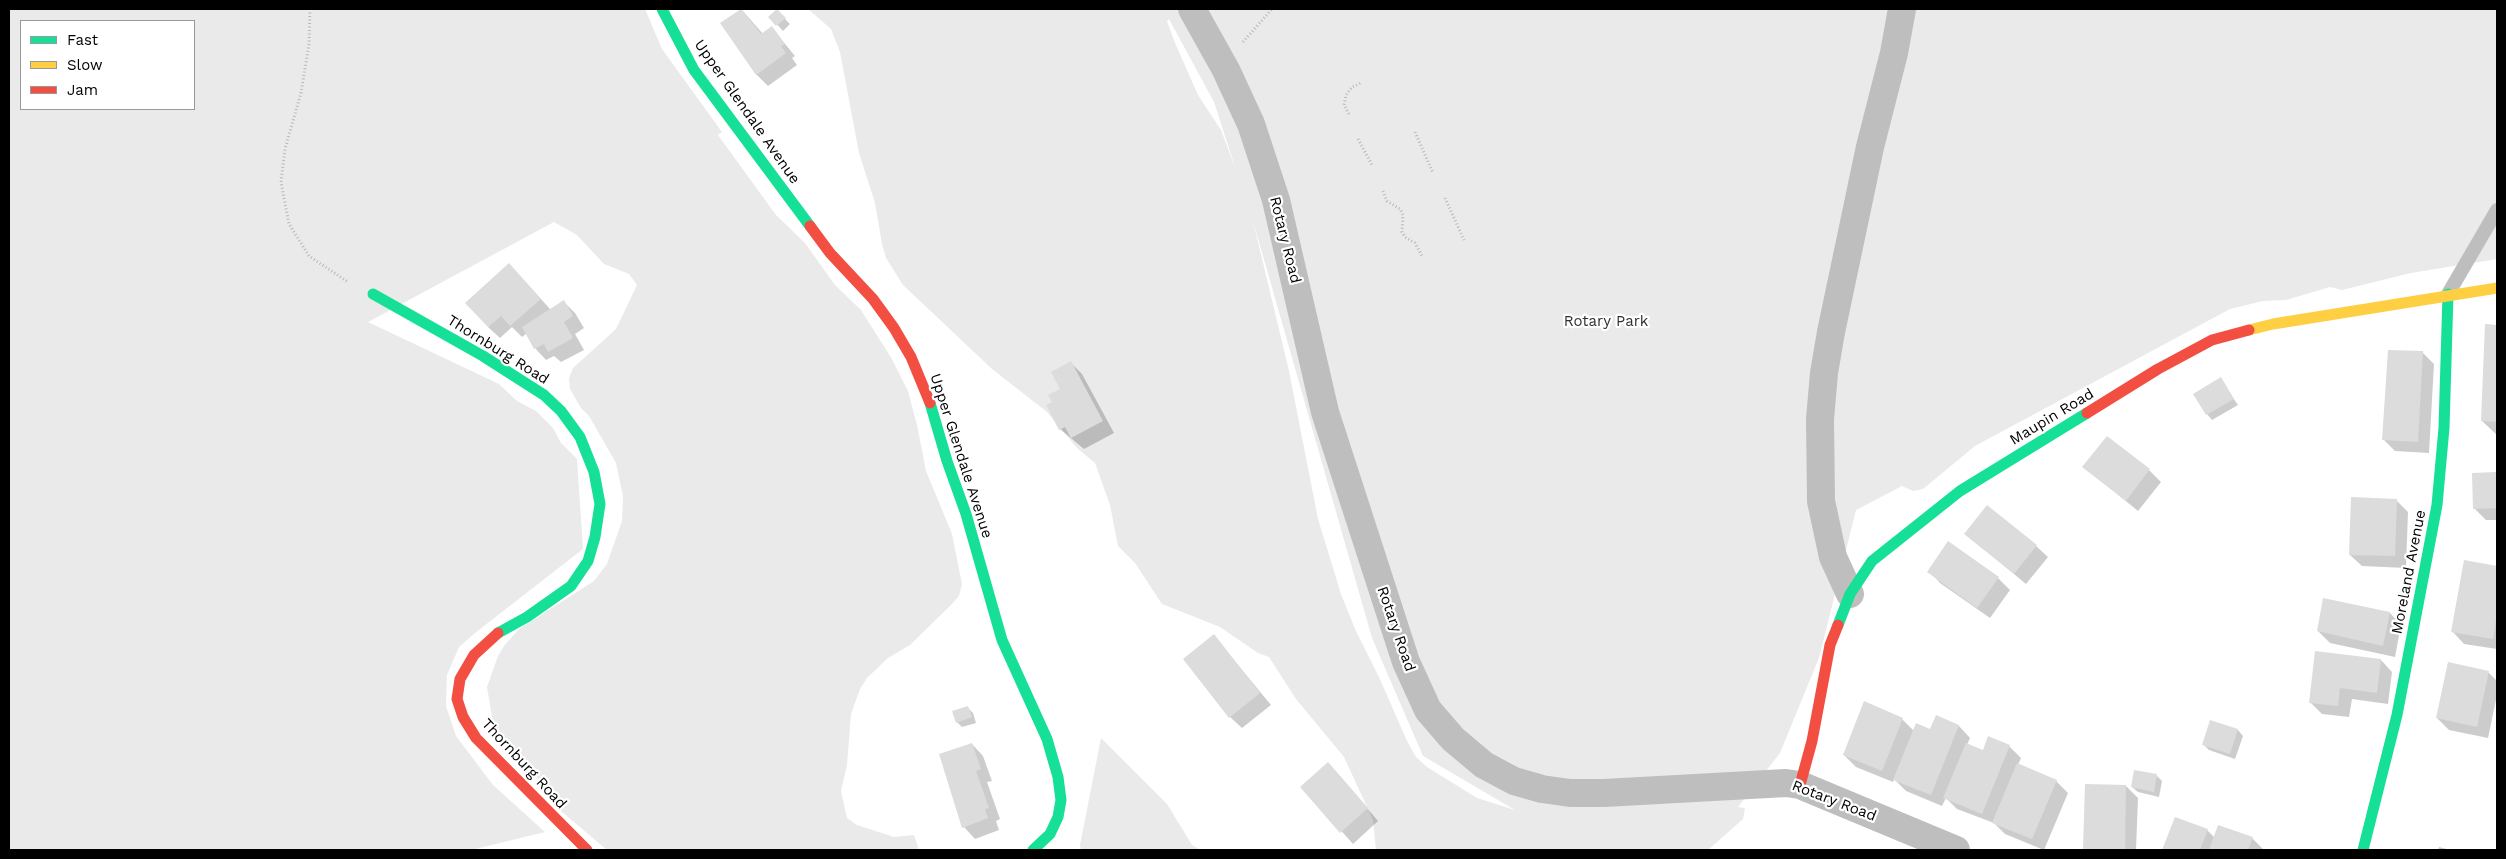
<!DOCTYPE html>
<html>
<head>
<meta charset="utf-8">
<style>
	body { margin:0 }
	#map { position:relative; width:2506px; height:859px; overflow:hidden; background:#fff; font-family:"Work Sans",sans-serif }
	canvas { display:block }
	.frame { position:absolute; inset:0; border:10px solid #000; pointer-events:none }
	.legend { position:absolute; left:20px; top:20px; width:175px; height:90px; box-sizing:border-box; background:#fff; border:1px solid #999; margin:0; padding:6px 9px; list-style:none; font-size:15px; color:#000 }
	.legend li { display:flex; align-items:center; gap:10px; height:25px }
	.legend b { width:25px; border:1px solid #999 }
</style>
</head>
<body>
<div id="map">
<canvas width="2506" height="859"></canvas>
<div class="frame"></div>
<ul class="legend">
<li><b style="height:6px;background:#16e098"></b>Fast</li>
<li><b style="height:6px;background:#ffcf43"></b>Slow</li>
<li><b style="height:6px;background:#f24e42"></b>Jam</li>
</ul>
</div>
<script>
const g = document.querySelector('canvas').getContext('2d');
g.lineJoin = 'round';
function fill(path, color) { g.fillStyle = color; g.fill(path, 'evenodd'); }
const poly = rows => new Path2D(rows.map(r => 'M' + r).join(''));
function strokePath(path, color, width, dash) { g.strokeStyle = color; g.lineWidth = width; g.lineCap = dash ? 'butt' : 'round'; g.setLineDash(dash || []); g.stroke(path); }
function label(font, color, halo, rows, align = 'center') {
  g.font = font + ' "Work Sans",sans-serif'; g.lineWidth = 4.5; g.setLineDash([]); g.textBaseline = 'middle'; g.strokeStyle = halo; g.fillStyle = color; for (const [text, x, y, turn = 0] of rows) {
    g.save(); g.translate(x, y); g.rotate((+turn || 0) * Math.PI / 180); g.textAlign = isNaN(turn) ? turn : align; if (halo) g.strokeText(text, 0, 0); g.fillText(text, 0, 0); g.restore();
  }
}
fill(poly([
	[9,9,645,9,662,49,722,132,718,135,776,215,805,243,835,285,861,310,892,359,908,391,917,425,926,471,952,534,962,584,959,596,952,604,910,645,888,658,867,678,860,689,851,714,847,765,841,791,847,818,857,825,894,837,914,835,919,850,607,850,562,812,527,763,503,741,494,729,487,687,498,656,504,646,519,629,594,581,607,564,622,521,623,496,616,463,589,416,581,408,570,389,569,378,573,368,616,329,637,285,629,274,604,264,577,235,554,222,368,322,499,384,517,401,536,411,553,428,561,443,577,459,583,549,475,633,459,647,447,675,446,706,456,736,493,785,545,832,471,850,9,850],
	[21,21,194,21,194,109,21,109],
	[808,9,2497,9,2497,259,2411,273,2342,290,2330,287,2286,300,2263,301,2230,309,1975,446,1923,489,1913,491,1902,486,1856,510,1819,658,1780,753,1738,807,1745,808,1743,819,1708,850,1376,850,1373,820,1344,757,1296,699,1269,657,1258,653,1220,627,1162,604,1135,563,1118,546,1110,505,1095,463,1077,448,1047,412,992,369,903,285,886,258,882,244,875,203,859,153,840,52,831,29],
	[1169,19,1214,102,1236,170,1221,130,1198,95,1175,43,1167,21],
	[1253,221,1372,638,1423,756,1515,810,1477,798,1427,767,1416,757,1407,741,1379,677,1355,629,1341,594,1318,519,1289,371],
	[1101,738,1167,804,1192,845,1201,850,1081,850,1080,845]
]), '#eaeaea');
fill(poly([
	[742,10,763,34,772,28,795,56,792,58,797,65,768,86,756,74,722,23],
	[777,11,790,24,783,31,770,17],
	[520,276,551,310,564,302,575,313,584,328,575,334,584,350,561,362,554,356,546,360,535,348,527,333,522,337,512,327,500,338,488,327],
	[2486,325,2497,326,2497,435,2482,421],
	[2422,352,2434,364,2429,453,2395,451,2384,440],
	[1071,363,1082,374,1114,433,1084,449,1060,429,1061,389],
	[2220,379,2238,405,2212,420,2207,414],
	[2084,467,2149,470,2161,482,2138,511],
	[2473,474,2497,474,2497,520,2486,520,2474,508],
	[2396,500,2408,512,2406,568,2362,566,2350,555],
	[1966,534,2036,546,2048,557,2026,584],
	[2465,562,2497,567,2497,649,2464,644,2453,632],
	[1929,571,1998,578,2010,590,1990,618,1940,583],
	[2390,613,2401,625,2395,657,2330,643,2318,631],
	[1214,636,1271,705,1242,728,1230,717],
	[2381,660,2392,672,2388,704,2352,699,2349,717,2322,714,2310,702],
	[2488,672,2497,681,2497,695,2488,738,2449,730,2437,718],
	[967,707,973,713,976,723,962,727,957,722],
	[1902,719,1914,731,1931,731,1959,726,1970,738,1967,745,1984,752,2009,746,2021,758,2018,765,2056,781,2068,793,2044,850,2005,834,1994,823,1957,809,1946,798,1942,806,1906,791,1894,779,1893,782,1856,767,1844,755],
	[2211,721,2238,730,2243,736,2235,759,2209,750,2203,744],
	[972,744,983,756,992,781,987,782,1000,819,996,821,999,830,975,839,964,827],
	[1340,776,1378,821,1353,844,1302,787],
	[2157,776,2162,781,2159,797,2138,792,2132,787],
	[2086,786,2126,786,2138,798,2136,850,2085,850],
	[2175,818,2207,830,2215,838,2252,838,2264,850,2164,850],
	[2439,847,2450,850,2438,850]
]), '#0003');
fill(poly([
	[741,9,761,34,772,26,785,44,781,46,786,53,756,75,720,23],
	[777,9,786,18,776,26,768,17],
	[509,263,541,299,510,326,501,316,488,327,465,303],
	[564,300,573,316,564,322,573,338,548,352,544,344,534,349,522,327],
	[2485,324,2497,325,2497,422,2481,421],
	[2388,350,2423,351,2418,442,2382,440],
	[1071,361,1103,421,1071,438,1065,427,1059,430,1046,405,1052,402,1048,395,1060,389,1051,372],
	[2221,377,2234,399,2206,415,2193,394],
	[2107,436,2150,469,2126,501,2082,467],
	[2497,472,2497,508,2473,509,2472,473],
	[2351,497,2397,499,2395,556,2349,555],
	[1987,505,2037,545,2014,574,1964,534],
	[1948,541,1999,577,1977,608,1927,572],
	[2464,560,2497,566,2497,614,2493,639,2451,632],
	[2323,598,2390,612,2383,646,2317,631],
	[1214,634,1260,693,1229,718,1183,659],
	[2315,651,2381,659,2377,693,2340,688,2338,706,2309,703],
	[2448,662,2489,671,2477,727,2436,718],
	[1864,701,1903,718,1882,771,1843,755],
	[968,706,972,717,956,723,952,711],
	[1936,715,1959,725,1931,795,1893,780,1916,723,1930,729],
	[2210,720,2238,729,2230,754,2202,745],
	[1988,736,2010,745,1982,814,1943,798,1966,743,1983,750],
	[972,743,981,769,976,771,989,808,985,809,988,818,962,828,939,754],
	[1328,762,1368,808,1340,833,1300,787],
	[2017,763,2057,780,2032,839,1992,823],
	[2134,770,2157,774,2154,792,2131,787],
	[2085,784,2126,785,2125,850,2083,850],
	[2175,817,2208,829,2200,850,2162,850],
	[2218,825,2253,837,2248,850,2209,850]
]), '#dcdcdc');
strokePath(poly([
	[310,9,309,44,301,93,285,149,281,182,289,224,309,256,348,282],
	[1243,42,1272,9],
	[1349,114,1344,105,1346,95,1352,87,1361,83],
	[1415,132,1433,173],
	[1358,139,1372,165],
	[1383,191,1387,201,1400,209,1403,215,1402,232,1405,237,1415,243,1422,256],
	[1445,198,1464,240]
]), '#b8b8b8', 3, [1, 2.5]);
strokePath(poly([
	[2448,294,2497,210]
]), '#bebebe', 14);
strokePath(poly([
	[1192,9,1226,70,1251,124,1276,200,1325,412,1406,662,1428,710,1453,739,1484,765,1514,781,1542,789,1570,793,1604,793,1786,783,1800,785,1956,850],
	[1850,594,1833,557,1821,501,1820,419,1824,373,1831,332,1870,147,1894,53,1902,9]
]), '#bebebe', 28);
strokePath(poly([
	[662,9,694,70,810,226],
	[373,294,483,356,544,395,561,411,580,437,594,472,600,504,595,537,588,561,571,586,527,617,498,633],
	[930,403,947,461,966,514,1002,640,1047,739,1058,777,1061,800,1058,817,1050,834,1033,850],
	[1838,625,1850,594,1872,561,1960,491,2087,413],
	[2363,850,2397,715,2437,505,2444,428,2448,294]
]), '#16e098', 11);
strokePath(poly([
	[2249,330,2273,324,2497,288]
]), '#ffcf43', 11);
strokePath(poly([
	[810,226,830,253,873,299,894,328,911,357,930,403],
	[2087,413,2158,369,2212,340,2249,330],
	[498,633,474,655,460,679,457,699,463,717,476,738,587,850],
	[1800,785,1812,741,1830,645,1838,625]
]), '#f24e42', 11);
label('15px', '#000', '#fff', [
	["Upper Glendale Avenue",747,112,55],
	["Rotary Road",1285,240,76],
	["Thornburg Road",498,350,32],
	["Maupin Road",2052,417,-31],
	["Upper Glendale Avenue",961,456,72],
	["Moreland Avenue",2409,572,-79],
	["Rotary Road",1396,629,71],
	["Thornburg Road",524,764,47],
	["Rotary Road",1834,801,21]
]);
label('15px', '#2f2f2f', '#fff', [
	["Rotary Park",1606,322]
]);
</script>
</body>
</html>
